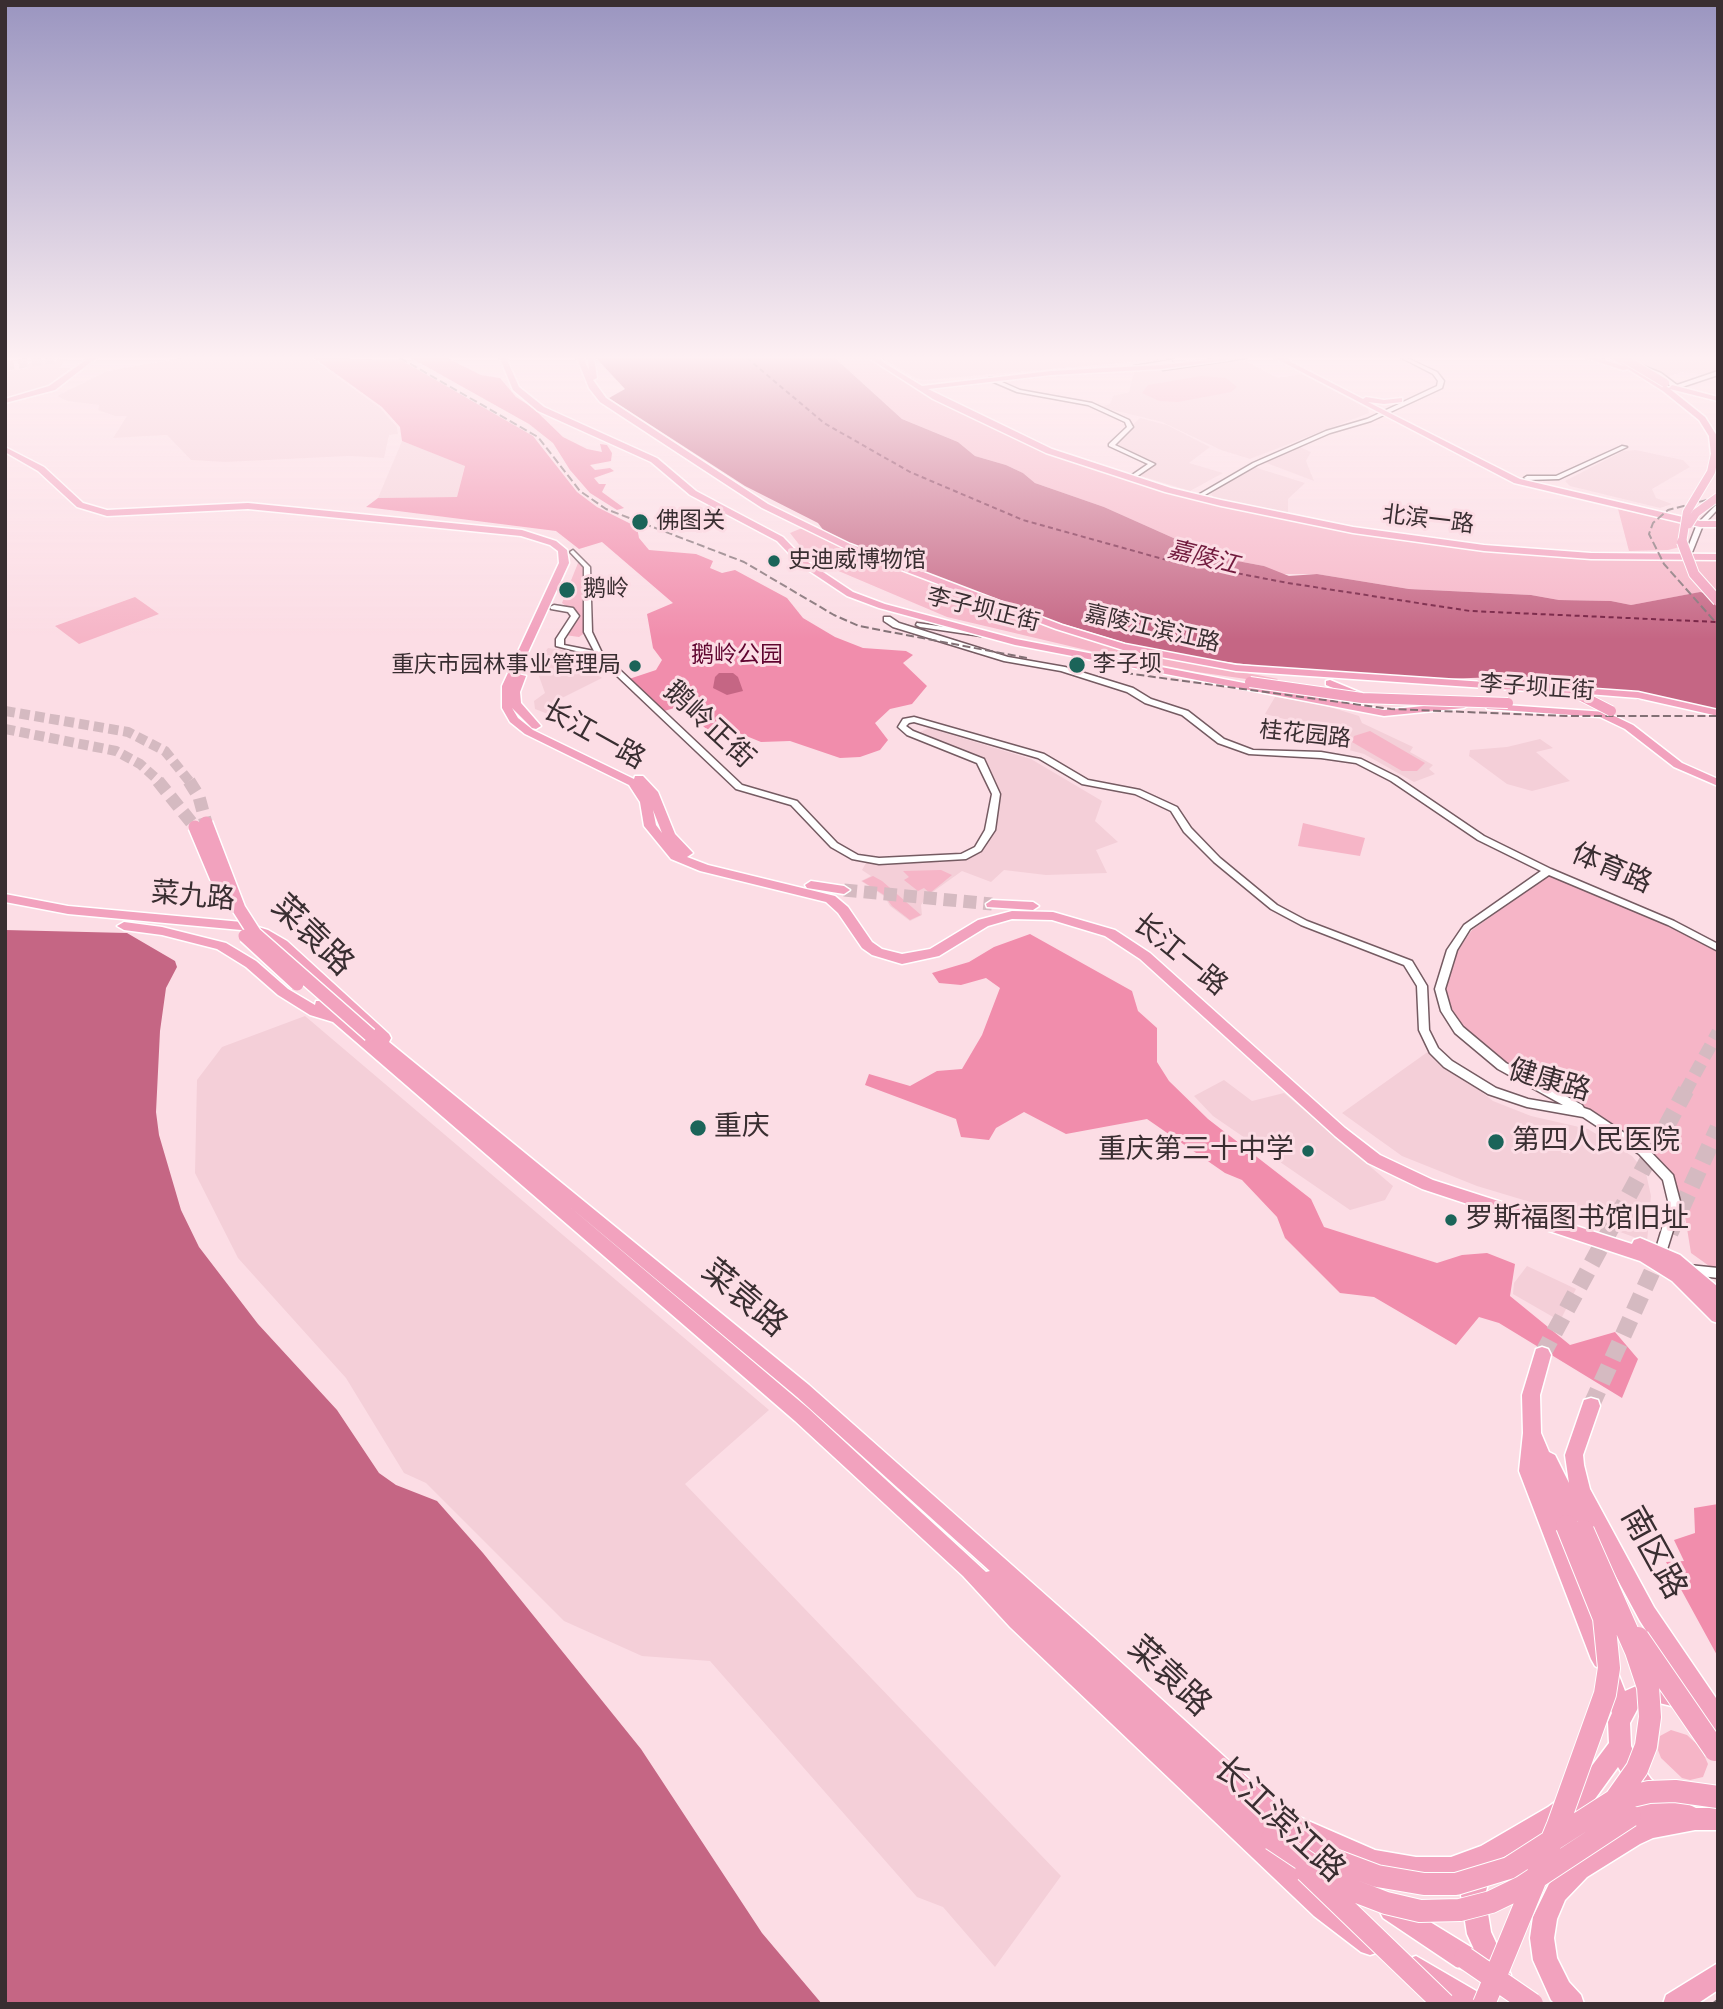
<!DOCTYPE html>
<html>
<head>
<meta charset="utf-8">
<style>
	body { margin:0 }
	#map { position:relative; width:1723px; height:2009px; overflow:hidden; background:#fcdde5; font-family:Jost,sans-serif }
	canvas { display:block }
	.frame { position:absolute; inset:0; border:7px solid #392e31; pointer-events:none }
</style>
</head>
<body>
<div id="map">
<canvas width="1723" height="2009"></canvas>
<div class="frame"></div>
</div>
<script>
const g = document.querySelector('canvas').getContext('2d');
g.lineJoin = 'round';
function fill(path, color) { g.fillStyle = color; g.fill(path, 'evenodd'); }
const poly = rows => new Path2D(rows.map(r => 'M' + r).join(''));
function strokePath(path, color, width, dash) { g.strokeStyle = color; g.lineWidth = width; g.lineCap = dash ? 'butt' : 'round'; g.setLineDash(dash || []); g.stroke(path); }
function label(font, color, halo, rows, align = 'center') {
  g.font = font + ' Jost,"Noto Sans SC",sans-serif'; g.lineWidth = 6; g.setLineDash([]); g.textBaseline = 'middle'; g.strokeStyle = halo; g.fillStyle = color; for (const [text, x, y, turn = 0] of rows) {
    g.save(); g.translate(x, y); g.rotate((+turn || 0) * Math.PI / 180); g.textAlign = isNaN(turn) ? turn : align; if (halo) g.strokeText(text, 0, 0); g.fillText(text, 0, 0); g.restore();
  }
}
fill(poly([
	[182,358,311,358,380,408,397,427,398,434,389,435,384,458,349,456,225,462,191,460,167,435,113,438,127,416,115,416,98,410,99,405,68,401,57,396,107,371],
	[882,358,1177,358,926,380,915,378],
	[1627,358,1718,358,1718,372,1707,375,1682,372,1667,377],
	[67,359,59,368,71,368,47,386,5,398,9,371,28,368,29,363],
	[1244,360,1278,378,1302,374,1368,409,1369,413,1250,459,1221,450,1162,422,1100,407,1110,404,1113,396,1129,392,1134,372],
	[1140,418,1167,425,1210,447,1189,463,1223,473,1190,491,1141,476,1155,463,1113,443],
	[402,441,465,465,457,497,378,498],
	[1300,447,1311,452,1306,461,1314,481,1264,462],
	[1636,450,1683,460,1690,467,1652,489,1656,498,1672,504,1660,508,1570,486,1565,481,1623,451],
	[1254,467,1305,483,1288,499,1288,514,1213,497,1211,494,1233,476],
	[548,648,579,652,586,658,584,662,602,678,560,699,548,714,535,709,534,701,545,693,535,665],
	[1275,697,1320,704,1359,716,1362,723,1413,747,1410,752,1433,765,1429,769,1435,774,1414,782,1364,754,1286,733,1288,720,1265,714],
	[929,728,1031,759,1102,801,1095,821,1118,842,1096,850,1107,873,1046,875,1004,870,991,882,962,871,927,896,921,905,922,915,910,921,890,906,884,896,861,881,871,876,862,870,866,863,958,860,973,856,981,850,998,795,983,760,918,733],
	[1540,739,1553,748,1536,752,1570,781,1532,791,1507,784,1469,756,1470,750,1507,747],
	[305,1016,769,1410,685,1484,1061,1876,995,1967,943,1907,917,1897,710,1661,642,1656,564,1621,426,1483,404,1473,346,1378,238,1258,195,1173,197,1080,222,1047],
	[1429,1051,1493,1101,1531,1116,1588,1129,1632,1156,1646,1173,1651,1196,1647,1242,1580,1217,1477,1186,1402,1156,1342,1113],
	[1224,1080,1252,1101,1284,1093,1393,1186,1385,1200,1350,1210,1213,1116,1194,1096],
	[1527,1266,1576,1289,1560,1321,1513,1294,1514,1283]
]), '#f4cfd8');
fill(poly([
	[835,358,870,358,918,388,1084,465,1284,519,1514,552,1718,558,1718,594,1701,592,1631,605,1611,601,1559,600,1531,595,1409,589,1317,574,1278,574,1264,566,1216,557,1104,507,1035,483,1023,473,1006,465,975,456,958,442,902,419],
	[1201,376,1226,378,1237,387,1231,392,1178,402,1159,401,1142,393,1148,385],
	[1618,509,1684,523,1684,546,1668,550,1629,551],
	[802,528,849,550,1119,648,1278,679,1274,683,1197,672,1099,653,947,617,822,564,805,552,790,533],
	[578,563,583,563,585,567,586,632,579,637,565,635,578,615,562,603],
	[135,597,159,614,79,644,55,626],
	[1370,731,1425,763,1417,771,1402,771,1352,742,1354,736],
	[1303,823,1365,838,1360,856,1298,846],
	[941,870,952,875,930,893,924,888,918,891,904,880,909,877,903,871],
	[1550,874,1669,924,1718,950,1718,1268,1712,1268,1691,1253,1684,1210,1673,1179,1645,1148,1504,1064,1462,1029,1450,1011,1445,989,1457,951,1472,930],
	[873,876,882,881,921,915,910,920,892,906,884,895,862,881],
	[1671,1730,1687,1735,1701,1748,1708,1764,1703,1777,1690,1780,1682,1778,1661,1758,1658,1750,1660,1736]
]), '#f6b5c7');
fill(poly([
	[314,358,401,360,533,436,577,492,597,507,637,527,639,538,649,550,696,554,713,561,710,568,722,573,735,570,787,598,803,618,835,637,863,648,906,651,913,655,903,663,927,686,912,704,890,709,875,723,888,740,880,750,860,757,840,758,790,741,761,742,734,731,713,735,681,706,661,712,629,679,656,670,662,660,653,648,647,614,673,603,602,542,579,549,556,531,366,507,378,498,457,497,465,466,402,441,400,427,382,407],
	[411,358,447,358,481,375,500,378,516,397,533,408,563,437,587,449,602,452,600,444,607,445,612,453,611,461,590,465,595,470,610,468,614,471,594,478,599,484,606,484,602,492,624,508,617,510,590,493,570,470,553,443,529,424],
	[1030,934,1132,991,1138,1011,1157,1028,1157,1062,1169,1081,1208,1119,1311,1199,1324,1227,1437,1263,1462,1255,1487,1253,1515,1264,1510,1296,1570,1345,1615,1332,1638,1359,1622,1398,1499,1323,1479,1317,1456,1345,1374,1297,1340,1293,1285,1238,1277,1217,1242,1180,1225,1173,1147,1119,1066,1134,1024,1112,996,1128,989,1140,961,1137,956,1119,865,1085,869,1074,910,1086,937,1071,962,1069,982,1035,1000,988,986,978,961,985,939,983,932,973,969,962,994,947],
	[1718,1504,1718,1657,1666,1562,1684,1561,1674,1540,1695,1533,1694,1508]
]), '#f18dac');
fill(poly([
	[596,358,835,358,902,419,958,442,975,456,1006,465,1023,473,1035,483,1104,507,1216,557,1264,566,1289,576,1317,574,1409,589,1531,595,1559,600,1611,601,1631,605,1700,592,1718,595,1718,708,1698,709,1500,677,1382,681,1162,654,1037,616,830,539,818,523,745,486,609,398,625,389],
	[719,673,733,673,738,677,743,691,727,695,713,688,715,677],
	[5,930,127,933,175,961,177,967,166,988,160,1031,156,1112,159,1135,181,1210,199,1247,258,1324,337,1410,379,1473,396,1485,437,1501,483,1553,641,1749,762,1933,822,2004,5,2004]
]), '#c56684');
strokePath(poly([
	[747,358,824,423,910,472,1023,520,1163,559,1288,583,1470,611,1718,622]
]), '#711a3d', 2, [5, 3.5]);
strokePath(poly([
	[5,711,128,732,165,751,190,782],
	[5,729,116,751,140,764,160,782]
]), '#d5bac1', 10, [10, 5]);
strokePath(poly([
	[158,781,195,827],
	[189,781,199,797,206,823],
	[844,890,992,904],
	[1685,1092,1718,1032]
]), '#d5bac1', 13, [13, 7]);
strokePath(poly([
	[1670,1233,1718,1128],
	[1542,1355,1686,1090],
	[1591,1406,1660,1254]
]), '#d5bac1', 17, [17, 9]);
strokePath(poly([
	[5,366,59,358]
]), '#d5bac1', 9, [9, 4.5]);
const minor = poly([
	[1234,358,1246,358,1163,370,1160,368,1234,358],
	[1402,358,1407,358,1437,372,1444,381,1442,388,1371,421,1330,433,1257,465,1203,496,1198,495,1253,463,1326,431,1367,419,1437,386,1438,381,1433,374,1402,358],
	[1616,358,1623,358,1661,373,1677,385,1718,371,1718,375,1673,390,1670,388,1672,387,1657,375,1616,358],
	[1171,360,1173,363,1137,368,1134,366,1171,360],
	[989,378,993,378,1020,390,1092,403,1129,420,1133,427,1115,445,1155,464,1136,477,1132,477,1132,475,1148,464,1109,446,1109,444,1127,427,1125,422,1088,405,1017,392,989,380,989,378],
	[1622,446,1627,447,1559,479,1527,480,1524,478,1527,476,1556,476,1622,446],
	[1718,503,1718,509,1703,525,1691,555,1686,556,1685,555,1697,524,1718,503],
	[573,550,590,567,592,632,602,653,742,785,797,801,837,843,858,855,879,858,961,854,975,847,985,830,992,794,977,763,907,735,898,727,903,719,914,717,1044,754,1088,780,1140,790,1177,807,1191,828,1220,858,1277,905,1307,921,1412,961,1427,986,1429,1030,1438,1048,1452,1061,1496,1088,1528,1099,1563,1105,1498,1069,1455,1033,1441,1011,1435,989,1447,950,1464,925,1541,871,1478,840,1391,781,1356,763,1321,758,1249,754,1218,743,1182,715,1145,703,1127,692,1061,671,1004,661,893,627,884,621,884,617,890,617,899,623,1008,657,1065,667,1133,688,1151,699,1188,711,1224,739,1253,750,1321,752,1361,759,1397,777,1484,836,1551,869,1674,921,1718,944,1718,951,1668,925,1549,875,1470,929,1457,950,1445,989,1451,1010,1463,1027,1506,1063,1582,1105,1584,1108,1590,1110,1647,1148,1673,1175,1681,1205,1665,1256,1661,1257,1657,1256,1655,1252,1669,1205,1663,1180,1639,1154,1583,1117,1527,1107,1488,1094,1444,1067,1430,1053,1419,1030,1417,986,1404,965,1301,925,1271,909,1214,862,1184,832,1171,811,1135,794,1082,784,1038,758,914,722,909,723,906,726,913,731,984,759,1000,794,995,830,981,851,966,859,879,864,852,859,831,847,791,805,736,789,596,656,556,646,556,639,571,616,568,612,551,609,550,607,554,605,573,608,579,616,564,639,564,645,594,651,584,632,584,567,570,552,573,550],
	[917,623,981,632,985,634,981,636,920,627,916,625,917,623],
	[1689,1265,1718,1268,1718,1278,1685,1274,1683,1270,1685,1266,1689,1265]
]);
const major = poly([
	[89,358,96,358,55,390,5,403,5,399,49,386,89,358],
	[500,358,506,358,519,387,544,407,657,458,696,491,783,537,805,560,853,592,885,604,1016,639,1384,710,1464,702,1469,705,1464,708,1384,716,1015,645,879,608,847,596,799,564,777,541,690,495,651,462,538,411,513,390,500,358],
	[577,358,583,358,589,370,588,358,594,358,597,378,593,380,606,398,768,504,850,544,1062,625,1125,644,1236,665,1544,686,1549,689,1544,692,1236,671,1123,650,1056,629,844,548,762,508,600,402,589,388,577,358],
	[869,358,876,358,922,386,1051,371,1161,365,1230,358,1227,360,1161,369,1051,375,928,389,1052,449,1171,488,1221,500,1353,527,1484,545,1591,553,1718,554,1718,560,1591,559,1484,551,1353,533,1221,506,1165,492,1046,453,933,399,869,358],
	[1275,358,1283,358,1363,399,1366,397,1384,400,1402,398,1402,402,1384,404,1368,402,1520,479,1700,521,1718,521,1718,527,1700,527,1514,483,1275,358],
	[1587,358,1596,358,1624,366,1612,358,1619,358,1669,388,1672,385,1718,397,1718,401,1670,389,1705,417,1717,436,1718,456,1711,454,1709,436,1699,420,1663,391,1628,369,1623,370,1587,358],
	[5,447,44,467,83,503,107,510,248,503,522,530,556,541,567,550,569,563,518,674,526,676,520,692,521,703,541,726,536,729,532,728,512,708,518,718,533,730,634,779,635,776,643,776,658,792,675,834,693,853,687,857,708,865,835,896,848,907,872,942,882,949,902,954,930,949,978,920,1012,911,1053,912,1115,930,1150,953,1345,1128,1380,1155,1433,1180,1632,1244,1634,1240,1640,1238,1680,1255,1718,1287,1718,1323,1712,1321,1672,1281,1640,1261,1422,1189,1368,1163,1335,1136,1140,959,1105,936,1052,920,1012,919,988,926,939,956,902,964,872,955,862,948,838,913,826,902,700,871,671,859,644,826,640,802,629,785,525,734,510,722,502,708,502,686,559,563,558,551,550,545,521,536,248,509,107,516,77,507,38,471,5,452,5,447],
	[653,810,662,833,656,825,653,810],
	[1330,680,1376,699,1377,701,1372,704,1368,703,1326,685,1326,681,1330,680],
	[1567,687,1638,692,1718,710,1718,716,1638,698,1563,692,1563,688,1567,687],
	[1491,704,1606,712,1633,725,1682,763,1718,779,1718,786,1674,767,1625,729,1600,717,1487,709,1486,707,1491,704],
	[811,881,844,886,850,890,844,894,807,888,805,885,811,881],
	[5,894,68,906,242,922,268,930,287,941,389,1034,391,1038,389,1042,809,1385,1092,1636,1283,1810,1375,1850,1416,1857,1451,1857,1481,1846,1548,1807,1576,1787,1609,1743,1608,1722,1612,1713,1599,1681,1602,1673,1610,1670,1618,1673,1625,1691,1643,1683,1659,1681,1683,1688,1640,1621,1592,1532,1590,1538,1583,1541,1576,1538,1574,1533,1567,1536,1563,1534,1613,1659,1609,1666,1602,1670,1595,1666,1591,1659,1519,1471,1523,1433,1522,1395,1536,1349,1542,1347,1548,1349,1551,1355,1540,1395,1541,1433,1549,1452,1555,1455,1569,1483,1565,1455,1584,1400,1591,1398,1598,1400,1600,1406,1583,1455,1584,1465,1590,1489,1654,1607,1718,1701,1718,1732,1710,1729,1690,1698,1688,1705,1680,1708,1659,1703,1638,1708,1630,1723,1631,1746,1637,1759,1651,1779,1669,1795,1696,1808,1718,1808,1718,1830,1695,1830,1653,1838,1640,1844,1587,1877,1565,1900,1557,1919,1554,1938,1557,1958,1569,1982,1581,1995,1584,2004,1555,2004,1551,2000,1533,1960,1530,1938,1533,1917,1549,1884,1571,1861,1627,1826,1622,1824,1619,1816,1622,1808,1643,1802,1635,1795,1618,1767,1592,1803,1564,1823,1488,1866,1491,1872,1485,1895,1491,1932,1511,1975,1508,1984,1499,1987,1490,1984,1467,1934,1461,1895,1466,1875,1451,1881,1416,1881,1374,1874,1332,1855,1335,1862,1331,1870,1323,1874,1315,1870,1283,1841,1280,1847,1276,1849,1330,1900,1379,1934,1382,1943,1379,1952,1370,1955,1361,1952,1314,1916,1010,1627,963,1576,795,1421,333,1022,310,1015,278,995,246,967,217,949,162,935,124,930,117,926,124,922,162,927,226,943,256,961,288,989,315,1005,316,1001,326,1001,364,1033,367,1031,277,947,258,936,241,930,68,914,5,902,5,894],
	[570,1207,797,1397,990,1571,986,1572,809,1409,570,1207],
	[992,900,1033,902,1039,906,1033,910,987,907,986,904,992,900],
	[1391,1898,1474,1949,1477,1958,1474,1967,1465,1970,1456,1967,1383,1918,1379,1910,1383,1902,1391,1898],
	[1416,1956,1483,1995,1486,2004,1451,2004,1407,1977,1404,1968,1407,1959,1416,1956],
	[1718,1963,1718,1990,1697,2004,1663,2004,1666,1995,1718,1963]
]);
strokePath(minor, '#755b62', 3);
strokePath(major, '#fff', 3);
fill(minor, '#fff');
fill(major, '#f2a2be');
strokePath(poly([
	[400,358,538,437,580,491,606,509,744,562,834,615,859,626,1027,658],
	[1718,497,1668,510,1653,523,1649,534,1664,564,1718,625],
	[1125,673,1391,709,1566,716,1718,716]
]), '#827075', 2, [8, 3.5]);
strokePath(poly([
	[1714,2004,1718,2001]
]), '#827075', 4.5, [22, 11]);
const majorBridgeFar3 = poly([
	[1623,358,1665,383],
	[1689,524,1696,513,1718,497],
	[1682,543,1687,512,1711,472,1715,454]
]);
const majorBridgeFar2 = poly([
	[1682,542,1694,574,1718,601],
	[1510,680,1574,692,1611,711],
	[1250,682,1362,698,1508,703]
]);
const majorBridgeFar1 = poly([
	[206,823,239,909,255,934,370,1035],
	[195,827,227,903],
	[245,936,297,984]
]);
const majorBridge = poly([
	[1583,1531,1636,1651,1648,1687,1650,1717,1646,1746,1637,1769,1615,1800],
	[1638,1638,1715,1750],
	[1272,1839,1344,1887,1386,1903,1420,1911,1460,1910,1491,1902,1522,1887,1630,1816],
	[1329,1858,1377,1876,1424,1884,1456,1884,1509,1868,1615,1800,1649,1792,1675,1791,1718,1797],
	[1306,1871,1444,2004],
	[1465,1958,1532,2004],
	[1484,2004,1558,1825,1605,1694,1609,1668,1604,1618,1567,1526]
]);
strokePath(majorBridgeFar3, '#fff', 10, []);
strokePath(majorBridgeFar2, '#fff', 12, []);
strokePath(majorBridgeFar1, '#fff', 16, []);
strokePath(majorBridge, '#fff', 24, []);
strokePath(majorBridgeFar3, '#f2a2be', 8);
strokePath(majorBridgeFar2, '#f2a2be', 10);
strokePath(majorBridgeFar1, '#f2a2be', 13);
strokePath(majorBridge, '#f2a2be', 22);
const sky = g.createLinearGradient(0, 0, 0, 639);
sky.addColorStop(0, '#9a95c0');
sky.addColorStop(0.56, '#fef0f3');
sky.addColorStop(1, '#fef0f300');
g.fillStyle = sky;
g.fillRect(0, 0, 1723, 639);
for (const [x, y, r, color] of [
	[640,522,9,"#1b6459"],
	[774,561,7,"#1b6459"],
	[567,590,9,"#1b6459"],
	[1077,665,9,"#1b6459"],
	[635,666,7,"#1b6459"],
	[698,1128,9,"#1b6459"],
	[1496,1142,9,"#1b6459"],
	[1308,1151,7,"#1b6459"],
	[1451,1220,7,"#1b6459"]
]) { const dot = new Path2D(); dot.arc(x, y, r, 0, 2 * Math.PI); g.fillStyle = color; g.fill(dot); strokePath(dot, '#fcdde5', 2.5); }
label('23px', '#392e31', '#fcdde5', [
	["北滨一路",1428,521,7],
	["李子坝正街",983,611,14],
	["嘉陵江滨江路",1152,630,13],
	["李子坝正街",1537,689,4],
	["桂花园路",1305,736,6]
]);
label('23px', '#392e31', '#fcdde5', [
	["佛图关",656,522],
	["史迪威博物馆",788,561],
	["鹅岭",583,590],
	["李子坝",1093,665],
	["重庆市园林事业管理局",621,666,"right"]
], 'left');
label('23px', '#5f042f', '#fcdde5', [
	["鹅岭公园",737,656]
]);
label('italic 24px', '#711a3d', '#fcdde5', [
	["嘉陵江",1203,559,14]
]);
label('28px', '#392e31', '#fcdde5', [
	["鹅岭正街",708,726,43],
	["长江一路",593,736,29],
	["体育路",1611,870,23],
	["菜九路",193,898,5],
	["长江一路",1179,956,39],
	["健康路",1549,1082,16]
]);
label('28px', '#392e31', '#fcdde5', [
	["重庆",714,1128],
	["第四人民医院",1512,1142],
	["重庆第三十中学",1294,1151,"right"],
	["罗斯福图书馆旧址",1465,1220]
], 'left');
label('33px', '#392e31', '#fcdde5', [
	["菜袁路",311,937,44],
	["菜袁路",743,1300,40],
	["南区路",1652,1554,61],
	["菜袁路",1168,1678,43],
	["长江滨江路",1278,1821,43]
]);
</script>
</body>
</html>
